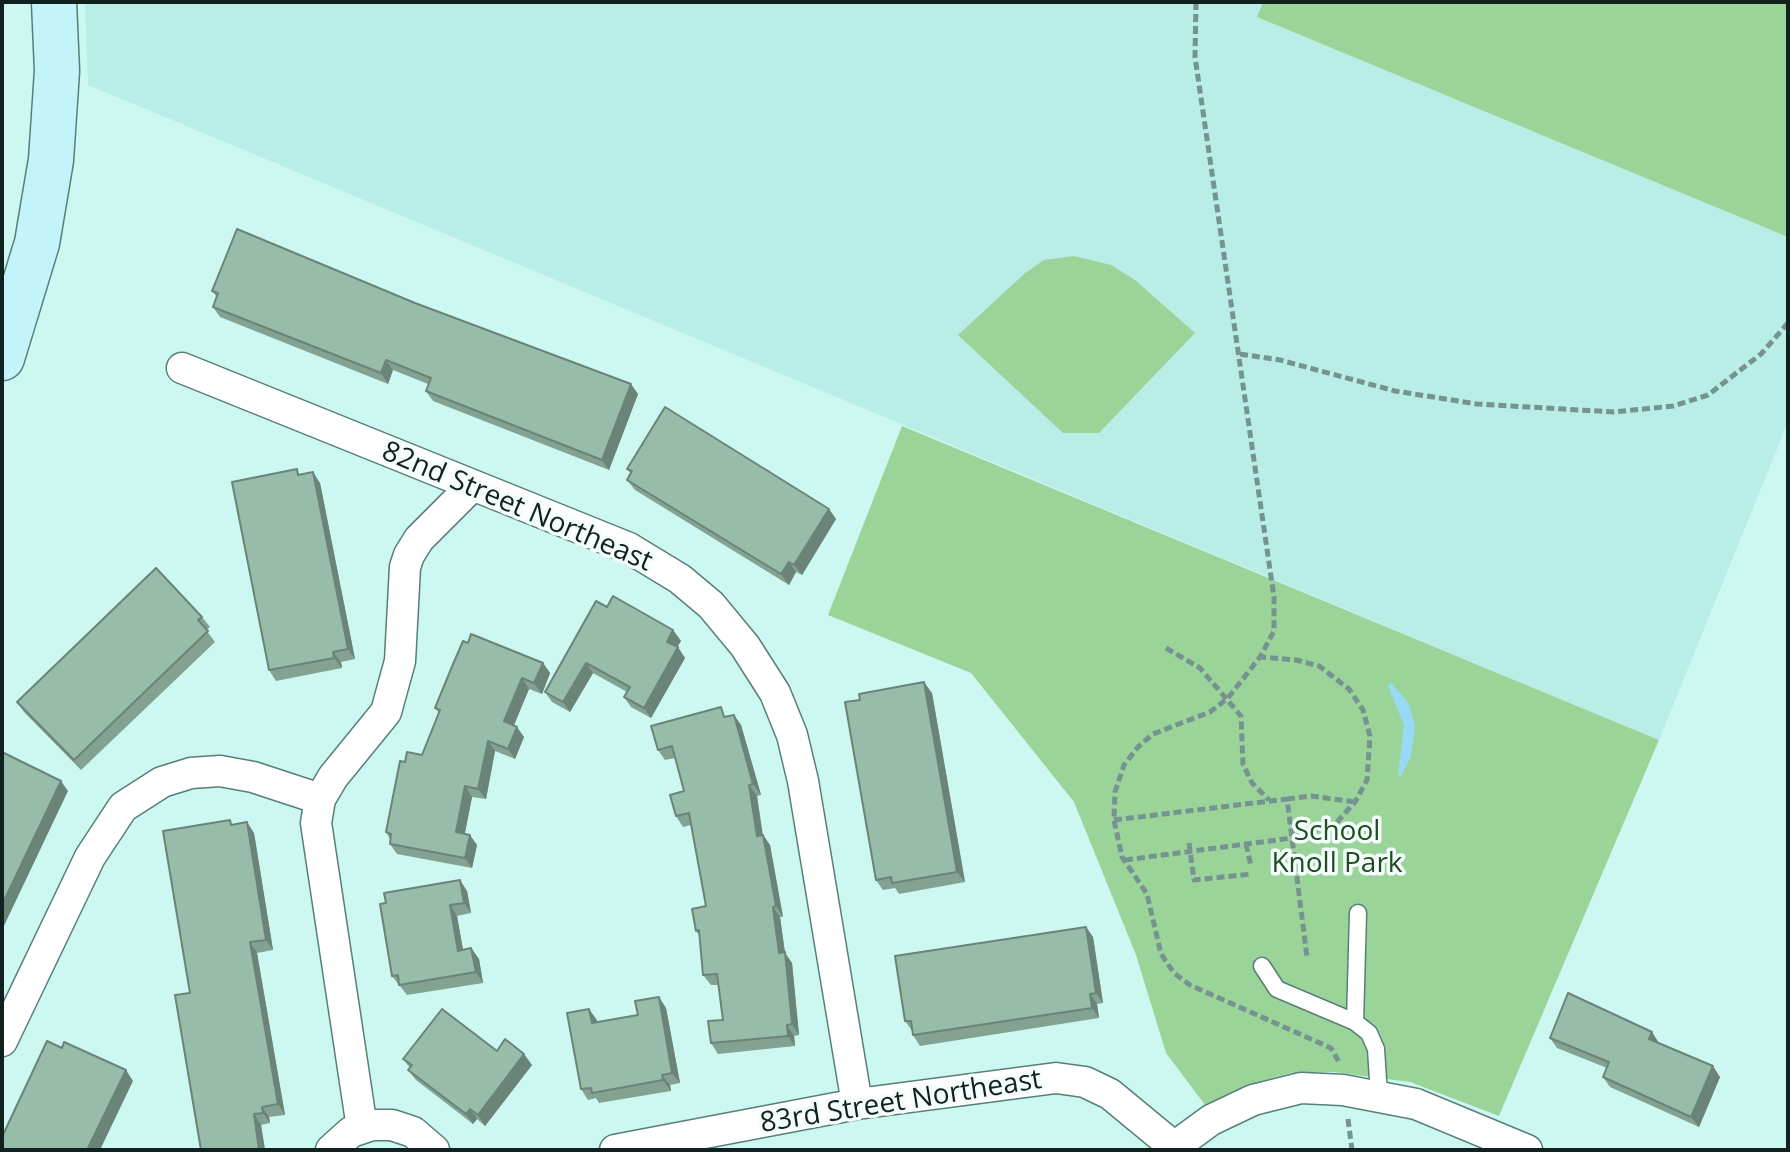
<!DOCTYPE html>
<html>
<head>
<meta charset="utf-8">
<style>
	body { margin:0 }
	#map { position:relative; width:1790px; height:1152px; overflow:hidden; background:#cdf8f2; font-family:"Open Sans",sans-serif }
	canvas { display:block }
	.frame { position:absolute; inset:0; border:4px solid #11211f; pointer-events:none }
</style>
</head>
<body>
<div id="map">
<canvas width="1790" height="1152"></canvas>
<div class="frame"></div>
</div>
<script>
const g = document.querySelector('canvas').getContext('2d');
g.lineJoin = 'round';
function fill(path, color) { g.fillStyle = color; g.fill(path, 'evenodd'); }
const poly = rows => new Path2D(rows.map(r => 'M' + r).join(''));
function strokePath(path, color, width, dash) { g.strokeStyle = color; g.lineWidth = width; g.lineCap = dash ? 'butt' : 'round'; g.setLineDash(dash || []); g.stroke(path); }
function label(font, color, halo, rows, align = 'center') {
  g.font = font + ' "Open Sans",sans-serif'; g.lineWidth = 7; g.setLineDash([]); g.textBaseline = 'middle'; g.strokeStyle = halo; g.fillStyle = color; for (const [text, x, y, turn = 0] of rows) {
    g.save(); g.translate(x, y); g.rotate((+turn || 0) * Math.PI / 180); g.textAlign = isNaN(turn) ? turn : align; if (halo) g.strokeText(text, 0, 0); g.fillText(text, 0, 0); g.restore();
  }
}
fill(poly([
	[85,2,1788,2,1788,422,1659,740,88,85]
]), '#b9eee6');
fill(poly([
	[1263,2,1788,2,1788,237,1257,17],
	[1074,256,1111,265,1135,280,1195,333,1099,433,1063,433,958,335,1024,274,1044,260],
	[902,426,1659,740,1499,1116,1410,1082,1333,1072,1291,1073,1246,1085,1205,1105,1166,1053,1136,955,1074,802,971,673,828,615]
]), '#9bd499');
fill(poly([
	[1391,682,1409,704,1415,725,1411,757,1401,776,1398,776,1404,725,1388,686]
]), '#98daf5');
const lane = poly([
	[1262,966,1277,989,1355,1022,1369,1033,1376,1049,1379,1095],
	[1355,1022,1358,913]
]);
const street = poly([
	[182,368,629,548,680,579,711,605,745,646,775,693,792,735,803,781,857,1104],
	[2,1041,90,857,123,807,162,782,191,773,220,771,253,777,320,799],
	[362,1128,316,823,320,799,333,777,386,712,400,661,405,567,409,555,419,539,472,486],
	[331,1150,351,1132,372,1125,392,1125,413,1132,434,1150],
	[615,1150,857,1104,1056,1078,1085,1082,1110,1094,1173,1146],
	[1170,1150,1211,1120,1253,1100,1301,1088,1343,1090,1416,1104,1527,1150]
]);
const secondary = poly([
	[2,358,37,243,51,160,57,71,54,2]
]);
strokePath(lane, '#577f79', 19);
strokePath(street, '#577f79', 33);
strokePath(secondary, '#577f79', 47);
strokePath(poly([
	[1196,2,1195,57,1274,597,1274,631,1260,657,1228,698,1210,712,1153,734,1138,747,1124,765,1115,792,1114,820,1122,857,1147,894,1161,954,1174,973,1190,985,1331,1048,1339,1062],
	[1240,354,1280,360,1395,391,1477,404,1614,412,1673,406,1708,395,1761,354,1788,323],
	[1166,648,1200,668,1241,716,1243,764,1252,783,1269,800],
	[1287,799,1311,796,1355,802],
	[1114,820,1287,799,1307,957],
	[1189,843,1194,880,1252,874],
	[1246,844,1251,866],
	[1125,860,1292,838,1337,822,1355,802,1367,780,1370,736,1363,710,1349,689,1319,666,1296,660,1260,657],
	[1348,1119,1352,1150]
]), '#75938f', 5, [8, 4]);
strokePath(lane, '#fff', 16);
strokePath(street, '#fff', 30);
strokePath(secondary, '#c2f4f9', 44);
fill(poly([
	[212,291,638,394,609,470,433,401,426,391,428,384,393,370,388,384,220,317,213,307,217,297],
	[627,469,829,509,836,519,802,575,796,572,789,585,635,490,627,480,631,474],
	[301,475,320,483,355,659,341,662,342,668,276,681,269,670],
	[607,607,673,630,681,641,677,647,685,658,651,718,631,707,624,697,627,692,593,673,570,712,552,702,545,692],
	[202,617,210,627,206,630,215,642,81,770,24,712,17,702],
	[543,663,550,673,542,694,529,689,514,725,524,737,515,759,495,751,486,799,472,797,465,833,477,845,472,868,397,854,390,844,390,839,386,832,405,762,422,755,439,713,435,708],
	[932,693,965,882,899,894,895,888,883,890,876,880],
	[734,715,741,725,761,795,757,796,763,835,770,845,783,917,780,917,785,953,792,963,799,1035,794,1036,795,1046,718,1054,711,1043,723,1020,719,985,711,985,703,975,700,936,696,931,706,906,691,825,683,827,676,816,684,791,675,758,665,760,658,750],
	[233,825,254,833,273,950,257,953,285,1115,269,1117,270,1123,261,1125,265,1150,190,993],
	[467,891,471,913,457,916,463,950,471,948,479,959,483,983,407,995,392,976,380,904],
	[1086,927,1093,937,1103,1003,1097,1004,1099,1018,920,1046,913,1035,913,1032,905,1021],
	[666,1008,680,1083,670,1085,671,1091,599,1103,596,1098,588,1100,581,1089,589,1009,597,1022,638,1015],
	[1550,1038,1659,1043,1659,1044,1720,1077,1699,1127,1610,1087,1603,1077,1607,1068,1557,1048],
	[497,1051,532,1065,485,1126,477,1119,473,1124,416,1080,408,1070,410,1068,403,1059]
]), '#83a292');
fill(poly([
	[386,360,393,370,388,384,381,373],
	[631,384,638,394,609,470,602,460],
	[313,472,320,483,355,659,348,649],
	[829,509,836,519,802,575,794,565],
	[789,562,796,572,789,585,781,574],
	[673,630,681,641,674,652,667,642],
	[678,647,685,658,651,718,644,708],
	[333,652,341,662,342,668,334,658],
	[543,663,550,673,542,694,534,683],
	[586,663,593,673,570,712,563,702],
	[522,678,529,689,511,732,504,721],
	[924,682,932,693,965,882,957,872],
	[734,715,741,725,761,795,753,784],
	[517,727,524,737,515,759,508,749],
	[488,741,495,751,486,799,478,789],
	[61,781,68,791,2,930,2,905],
	[749,785,757,796,764,846,757,836],
	[465,786,472,797,463,842,456,832],
	[247,822,254,833,273,950,266,940],
	[470,835,477,845,472,868,465,858],
	[763,835,770,845,783,917,776,906],
	[460,880,467,891,471,913,464,903],
	[450,905,457,916,465,961,458,951],
	[773,907,780,917,785,953,792,963,799,1035,792,1024,779,953],
	[1086,927,1093,937,1103,1003,1096,993],
	[250,942,257,953,285,1115,278,1104],
	[471,948,479,959,483,983,476,972],
	[1090,994,1097,1004,1099,1018,1092,1008],
	[659,997,666,1008,680,1083,672,1073],
	[589,1009,597,1020,599,1034,592,1023],
	[787,1025,794,1036,795,1046,788,1036],
	[1652,1032,1659,1043,1656,1050,1649,1039],
	[524,1054,532,1065,485,1126,478,1115],
	[1713,1066,1720,1077,1699,1127,1691,1117],
	[126,1070,133,1081,100,1150,87,1150],
	[662,1075,670,1085,671,1091,663,1080],
	[262,1107,269,1117,270,1123,263,1113],
	[470,1109,477,1119,473,1124,466,1114],
	[254,1114,261,1125,265,1150,259,1150]
]), '#6a8477');
const building = poly([
	[237,229,415,303,631,384,602,460,426,391,431,378,386,360,381,373,213,307,218,293,212,291,237,229],
	[665,407,829,509,794,565,789,562,781,574,627,480,632,471,627,469,665,407],
	[297,469,298,475,313,472,348,649,333,652,334,658,269,670,232,482,297,469],
	[156,568,202,617,198,620,208,631,74,760,17,702,156,568],
	[613,596,673,630,667,642,678,647,644,708,624,697,630,687,586,663,563,702,545,692,596,601,607,607,613,596],
	[471,634,543,663,534,683,522,678,504,721,517,727,508,749,488,741,478,789,465,786,456,832,470,835,465,858,390,844,391,834,386,832,400,761,405,762,407,752,422,755,440,710,435,708,451,669,463,641,468,643,471,634],
	[924,682,957,872,892,883,891,877,876,880,845,702,860,700,859,694,924,682],
	[721,707,724,717,734,715,753,784,749,785,757,836,763,835,776,906,773,907,779,953,785,952,792,1024,787,1025,788,1036,711,1043,708,1021,723,1020,717,974,703,975,699,930,696,931,692,909,706,906,689,813,676,816,670,795,684,791,672,746,658,750,651,726,721,707],
	[2,752,61,781,2,905,2,752],
	[230,820,231,825,247,822,266,940,250,942,278,1104,262,1107,263,1113,254,1114,259,1150,201,1150,175,995,190,993,163,831,230,820],
	[460,880,464,903,450,905,458,951,471,948,476,972,399,985,398,975,392,976,380,904,386,903,384,893,460,880],
	[1086,927,1096,993,1090,994,1092,1008,913,1035,911,1021,905,1021,895,956,1086,927],
	[1568,993,1652,1032,1649,1039,1713,1066,1691,1117,1603,1077,1609,1062,1550,1038,1568,993],
	[659,997,672,1073,662,1075,663,1080,592,1093,591,1088,581,1089,567,1013,589,1009,592,1023,638,1015,635,1001,659,997],
	[442,1009,497,1051,505,1039,524,1054,478,1115,470,1109,466,1114,408,1070,412,1065,403,1059,442,1009],
	[47,1041,62,1048,64,1042,126,1070,87,1150,2,1150,2,1137,47,1041]
]);
fill(building, '#98bcaa');
strokePath(building, '#6a8477', 2);
label('28px', '#11211f', '#f5fdfc', [
	["82nd Street Northeast",517,507,23],
	["83rd Street Northeast",901,1102,-9]
]);
label('28px', '#1d4f1f', '#f5fdfc', [
	["School",1337,832],
	["Knoll Park",1337,864]
]);
</script>
</body>
</html>
